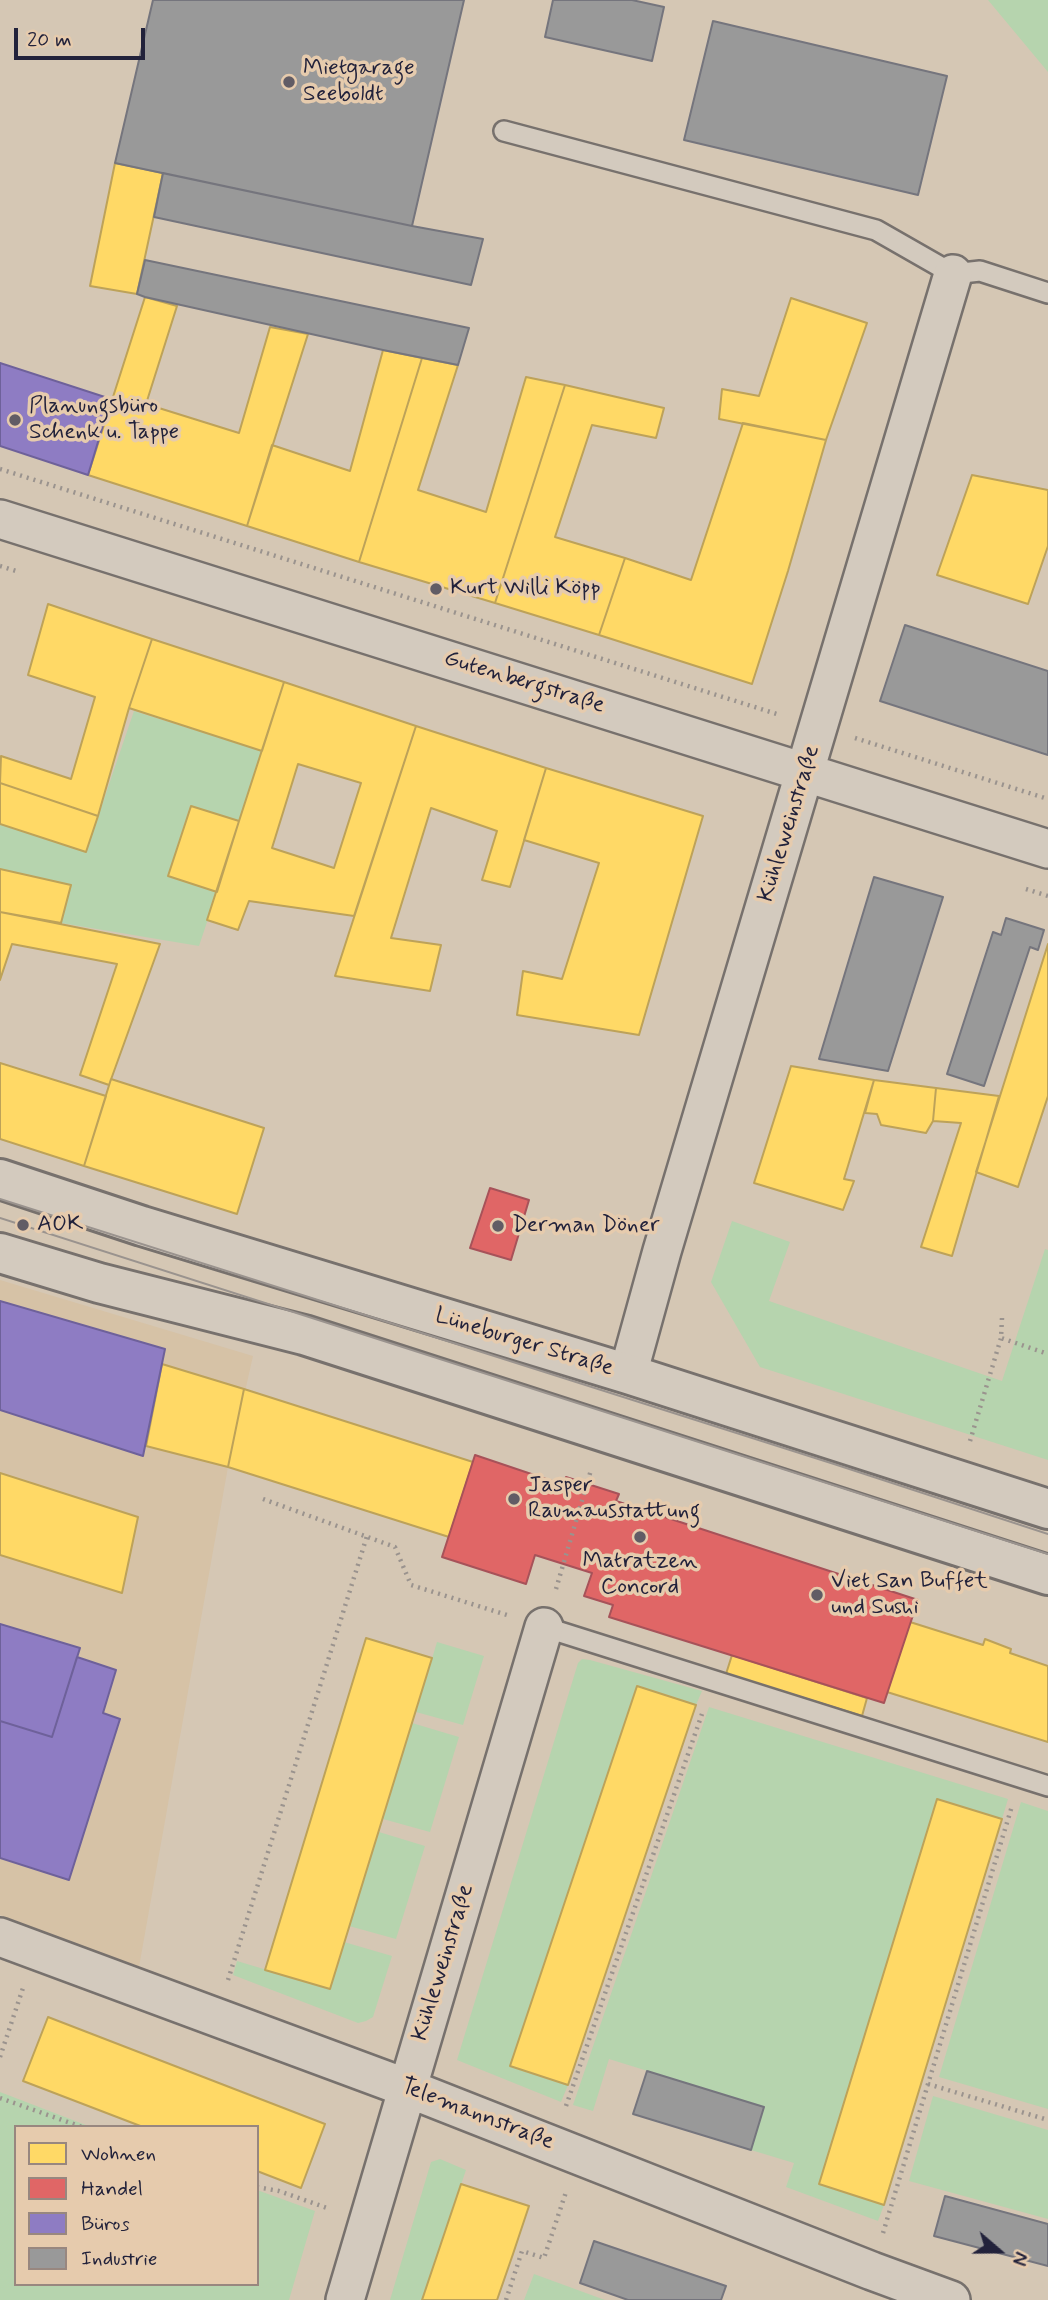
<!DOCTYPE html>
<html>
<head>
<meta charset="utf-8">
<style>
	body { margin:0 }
	#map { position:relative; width:1048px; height:2300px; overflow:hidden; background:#d5c7b4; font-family:Mynerve,sans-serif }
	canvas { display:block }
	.legend { position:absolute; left:14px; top:2125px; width:245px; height:161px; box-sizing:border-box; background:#e6cbad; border:2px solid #98877f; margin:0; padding:9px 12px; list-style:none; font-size:21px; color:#22223b }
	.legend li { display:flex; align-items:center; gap:14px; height:35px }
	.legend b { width:35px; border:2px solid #98877f }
	.north { position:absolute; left:964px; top:2216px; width:70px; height:70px; -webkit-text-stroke:5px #e6cbad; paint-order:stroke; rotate:110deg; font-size:19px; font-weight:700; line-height:28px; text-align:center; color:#22223b }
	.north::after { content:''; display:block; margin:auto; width:24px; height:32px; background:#22223b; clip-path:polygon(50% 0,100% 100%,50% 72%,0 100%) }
	.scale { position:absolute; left:14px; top:28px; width:131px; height:32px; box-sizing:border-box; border:4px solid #22223b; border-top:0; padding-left:9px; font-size:21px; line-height:24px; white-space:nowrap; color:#22223b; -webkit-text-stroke:5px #e6cbad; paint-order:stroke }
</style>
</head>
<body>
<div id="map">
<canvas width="1048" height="2300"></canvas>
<ul class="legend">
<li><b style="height:19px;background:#ffd966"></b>Wohnen</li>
<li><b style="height:19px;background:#e06666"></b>Handel</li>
<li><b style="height:19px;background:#8e7cc3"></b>Büros</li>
<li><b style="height:19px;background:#999"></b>Industrie</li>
</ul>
<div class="north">N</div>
<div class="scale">20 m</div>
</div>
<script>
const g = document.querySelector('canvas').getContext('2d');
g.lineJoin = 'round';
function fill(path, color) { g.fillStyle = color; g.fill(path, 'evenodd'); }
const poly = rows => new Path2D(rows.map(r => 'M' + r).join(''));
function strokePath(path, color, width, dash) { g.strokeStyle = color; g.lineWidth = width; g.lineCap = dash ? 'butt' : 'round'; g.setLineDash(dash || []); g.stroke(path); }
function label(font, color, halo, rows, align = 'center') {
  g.font = font + ' Mynerve,sans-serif'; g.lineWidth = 7; g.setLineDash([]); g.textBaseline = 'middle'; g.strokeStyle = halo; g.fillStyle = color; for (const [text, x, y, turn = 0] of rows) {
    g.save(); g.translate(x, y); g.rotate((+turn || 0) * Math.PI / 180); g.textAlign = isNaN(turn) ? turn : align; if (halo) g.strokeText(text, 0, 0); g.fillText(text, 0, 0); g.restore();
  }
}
fill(poly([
	[0,1280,253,1356,228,1467,139,1967,0,1915]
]), '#d6c2a6');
fill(poly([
	[988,0,1048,0,1048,72],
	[134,711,262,751,239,821,190,806,168,876,217,892,199,946,61,923,71,885,0,869,0,824,86,852],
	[732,1221,790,1242,769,1301,1002,1381,1045,1249,1048,1250,1048,1460,760,1367,711,1282],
	[437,1642,484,1656,463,1725,416,1712],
	[582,1659,590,1660,702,1691,696,1705,637,1686,510,2065,568,2085,561,2102,457,2060,578,1663],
	[709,1707,1008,1799,1002,1819,937,1799,819,2184,884,2205,878,2221,786,2187,794,2163,751,2150,764,2107,609,2059,593,2111,573,2105],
	[412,1723,459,1737,430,1832,383,1819],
	[1021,1802,1048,1811,1048,2109,939,2077],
	[379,1832,425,1846,396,1939,349,1926],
	[344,1942,392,1956,373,2017,366,2021,358,2023,233,1975,237,1961,330,1989],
	[0,2092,91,2127,16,2127,16,2284,257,2284,257,2190,315,2211,289,2300,0,2300],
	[933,2096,1048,2130,1048,2219,909,2181],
	[440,2159,466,2170,422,2300,390,2300,431,2162],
	[534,2274,605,2300,524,2300]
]), '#b6d4ae');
const homes = poly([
	[115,163,163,173,137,294,90,286,115,163],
	[145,297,177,306,146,404,239,433,270,327,308,334,247,526,88,475,145,297],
	[791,298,867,323,826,440,719,419,722,389,759,396,791,298],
	[383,350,422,358,359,562,247,526,272,445,350,471,383,350],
	[422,358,458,365,418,490,486,512,526,377,565,385,495,603,359,562,422,358],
	[565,385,664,408,656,438,592,425,555,537,625,558,599,635,495,603,565,385],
	[743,423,826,440,788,571,752,684,599,635,625,558,691,580,743,423],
	[972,475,1048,490,1048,546,1028,604,937,575,972,475],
	[48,604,152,639,129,708,98,816,0,783,1,756,71,779,95,697,28,675,48,604],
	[152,639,284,682,262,751,129,708,152,639],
	[284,682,416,726,354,916,249,901,238,930,207,920,284,682],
	[298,764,361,783,334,868,272,848,298,764],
	[416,726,546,768,510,887,482,880,497,831,431,808,391,938,441,945,430,991,335,976,416,726],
	[546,768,703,816,639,1035,517,1015,523,971,562,979,599,863,524,840,546,768],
	[0,783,98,816,86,852,0,824,0,783],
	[191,806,239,821,217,892,168,876,191,806],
	[0,869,71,885,61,923,0,912,0,869],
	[0,912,160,944,109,1085,80,1075,117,964,12,944,0,980,0,912],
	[1048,944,1048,1096,1018,1187,976,1172,1048,944],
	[0,1063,106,1096,84,1166,0,1139,0,1063],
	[791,1066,874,1080,844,1179,854,1181,843,1210,754,1183,791,1066],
	[111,1079,264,1128,237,1214,84,1166,111,1079],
	[874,1080,936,1088,933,1121,926,1133,881,1125,877,1114,865,1113,874,1080],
	[936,1088,999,1096,952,1256,921,1247,961,1123,933,1121,936,1088],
	[162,1364,244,1389,228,1467,146,1446,162,1364],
	[244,1389,473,1462,449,1537,228,1467,244,1389],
	[0,1473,138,1517,122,1593,0,1555,0,1473],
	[910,1622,983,1645,985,1639,1011,1649,1010,1653,1048,1666,1048,1742,887,1692,910,1622],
	[366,1638,432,1658,330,1989,265,1970,366,1638],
	[732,1655,867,1698,862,1716,726,1674,732,1655],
	[637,1686,696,1705,568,2085,510,2066,637,1686],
	[937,1799,1002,1819,884,2205,819,2184,937,1799],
	[48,2017,325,2124,301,2188,257,2171,257,2127,143,2127,23,2081,48,2017],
	[461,2184,529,2206,513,2254,497,2300,422,2300,461,2184]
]);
fill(homes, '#ffd966');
strokePath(homes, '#bda259', 2);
const shops = poly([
	[490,1188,529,1200,511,1260,470,1248,490,1188],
	[475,1455,564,1485,566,1477,619,1494,616,1501,918,1600,884,1703,609,1617,613,1605,584,1596,592,1573,535,1555,526,1584,442,1557,475,1455]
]);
fill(shops, '#e06666');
strokePath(shops, '#a75259', 2);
const offices = poly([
	[0,363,111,399,88,475,0,446,0,363],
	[0,1301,165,1349,143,1456,0,1410,0,1301],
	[0,1624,80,1648,52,1737,0,1721,0,1624],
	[77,1657,116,1670,103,1713,120,1719,69,1880,0,1858,0,1721,52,1737,77,1657]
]);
fill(offices, '#8e7cc3');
strokePath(offices, '#6e619a', 2);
const industry = poly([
	[153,0,464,0,412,226,115,163,153,0],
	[553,0,632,0,664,7,652,61,545,37,553,0],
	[713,21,947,76,918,195,684,140,713,21],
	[163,173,412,226,483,239,471,285,154,217,163,173],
	[145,260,469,328,458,365,383,350,145,297,137,294,145,260],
	[905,625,1048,671,1048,755,880,701,905,625],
	[874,877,943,897,888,1071,819,1059,874,877],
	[1006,918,1044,930,1038,950,1030,947,984,1086,947,1074,993,932,1001,935,1006,918],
	[647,2071,764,2107,751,2150,633,2114,647,2071],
	[945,2196,1048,2224,1048,2266,934,2236,945,2196],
	[594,2241,726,2286,721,2300,628,2300,580,2283,594,2241]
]);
fill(industry, '#999');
strokePath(industry, '#75757d', 2);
const service = poly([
	[504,131,876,230,953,274,980,271,1048,293],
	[544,1627,1048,1786]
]);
const minor = poly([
	[0,519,1048,849],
	[628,1374,662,1251,953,274],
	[0,1937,407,2088,872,2271,951,2300],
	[345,2300,544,1627]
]);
const secondary = poly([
	[0,1179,142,1226,628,1374,1048,1509],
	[0,1253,99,1283,304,1335,1048,1575]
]);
strokePath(service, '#77716d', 24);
strokePath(minor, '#77716d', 42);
strokePath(secondary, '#77716d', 44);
strokePath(poly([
	[0,469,780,715],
	[0,566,16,571],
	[855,738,1048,799],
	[1026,889,1048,896],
	[1002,1318,1001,1338,1048,1354],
	[970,1441,1001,1338],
	[263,1499,395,1547,411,1585,507,1615],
	[556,1589,591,1470],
	[228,1980,367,1536],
	[0,2057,23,1988],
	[928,2084,1048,2120],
	[0,2098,82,2127],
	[566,2106,703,1711],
	[257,2187,279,2191,330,2209],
	[883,2233,1012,1806],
	[506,2300,522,2251,544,2258,566,2192]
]), '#9a938e', 4.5, [2, 5]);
strokePath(service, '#d3cabe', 19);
strokePath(minor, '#d3cabe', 37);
strokePath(secondary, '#d3cabe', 38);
strokePath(poly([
	[0,1199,834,1464,1048,1534],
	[0,1218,1048,1554]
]), '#9a938e', 2);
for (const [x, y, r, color] of [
	[289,82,7,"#615c65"],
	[15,420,7,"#615c65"],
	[436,589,7,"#615c65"],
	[23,1225,7,"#615c65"],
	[498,1226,7,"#615c65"],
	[514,1499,7,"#615c65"],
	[640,1537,7,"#615c65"],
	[817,1595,7,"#615c65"]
]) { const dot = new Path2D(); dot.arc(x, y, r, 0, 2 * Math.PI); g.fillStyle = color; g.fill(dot); strokePath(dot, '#e6cbad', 2.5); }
label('23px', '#22223b', '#e6cbad', [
	["Mietgarage",303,69],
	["Seeboldt",303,95],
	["Planungsbüro",29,407],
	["Schenk u. Tappe",29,433],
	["Kurt Willi Köpp",450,589],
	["AOK",37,1225],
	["Derman Döner",512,1226],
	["Jasper",528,1486],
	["Raumausstattung",528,1512],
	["Matratzen",640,1562,"center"],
	["Concord",640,1588,"center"],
	["Viet San Buffet",831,1582],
	["und Sushi",831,1608]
], 'left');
label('23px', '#22223b', '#e6cbad', [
	["Gutenbergstraße",524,683,17],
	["Kühleweinstraße",790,824,-73],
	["Lüneburger Straße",524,1343,17],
	["Kühleweinstraße",444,1963,-73],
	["Telemannstraße",477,2115,21]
]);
</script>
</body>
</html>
